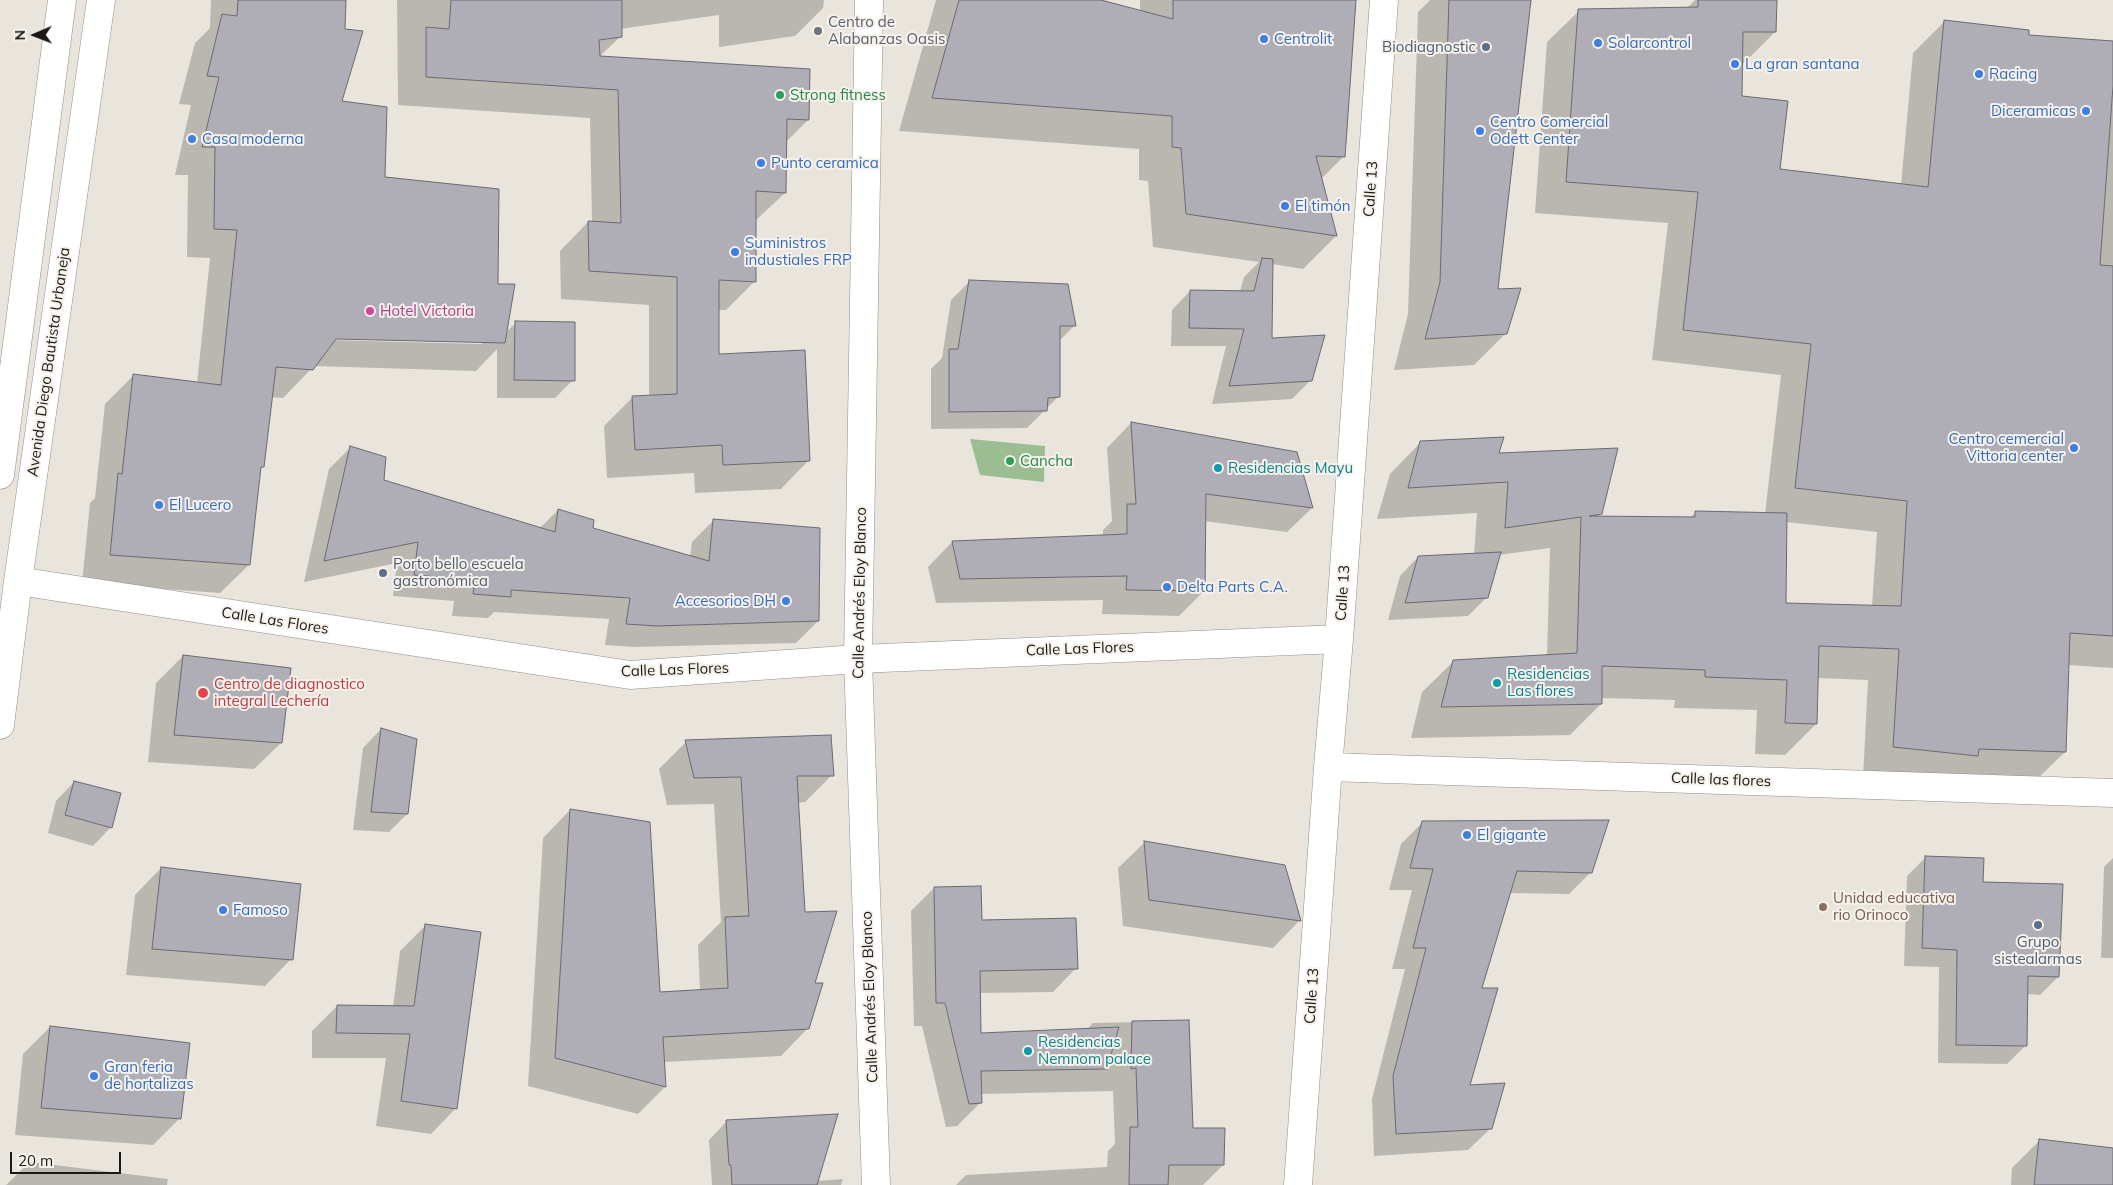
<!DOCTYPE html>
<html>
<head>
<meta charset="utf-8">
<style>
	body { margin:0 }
	#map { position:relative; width:2113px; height:1185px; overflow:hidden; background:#e9e5dd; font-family:Mulish,sans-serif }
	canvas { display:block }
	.north { position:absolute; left:10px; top:10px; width:50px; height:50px; -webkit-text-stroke:4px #f6f2eb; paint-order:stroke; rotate:269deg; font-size:14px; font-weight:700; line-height:20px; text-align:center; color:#1a1916 }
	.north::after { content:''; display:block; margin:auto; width:18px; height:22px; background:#1a1916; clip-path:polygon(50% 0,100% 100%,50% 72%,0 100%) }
	.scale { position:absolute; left:10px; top:1152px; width:111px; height:22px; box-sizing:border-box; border:2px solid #1a1916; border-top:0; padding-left:6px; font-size:15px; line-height:18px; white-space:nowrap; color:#1a1916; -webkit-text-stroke:4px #f6f2eb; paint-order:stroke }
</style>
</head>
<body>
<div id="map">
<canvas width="2113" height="1185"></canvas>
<div class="north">N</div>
<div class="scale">20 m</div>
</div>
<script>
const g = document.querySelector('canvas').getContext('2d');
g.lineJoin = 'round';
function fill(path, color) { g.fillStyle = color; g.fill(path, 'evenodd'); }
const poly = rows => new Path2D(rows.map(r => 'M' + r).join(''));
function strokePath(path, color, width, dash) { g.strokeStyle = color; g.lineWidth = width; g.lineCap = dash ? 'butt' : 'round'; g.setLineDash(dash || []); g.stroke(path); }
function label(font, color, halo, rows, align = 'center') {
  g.font = font + ' Mulish,sans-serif'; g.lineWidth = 4; g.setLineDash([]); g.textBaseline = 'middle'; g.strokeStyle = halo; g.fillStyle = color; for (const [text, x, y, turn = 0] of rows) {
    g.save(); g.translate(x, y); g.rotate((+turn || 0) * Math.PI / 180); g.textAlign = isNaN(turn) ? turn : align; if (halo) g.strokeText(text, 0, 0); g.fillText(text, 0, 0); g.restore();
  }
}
fill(poly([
	[970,439,1045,446,1044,482,980,475]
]), '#9cbd92');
fill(poly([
	[211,0,345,0,340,102,384,178,497,285,505,333,516,323,573,380,555,398,497,398,497,349,476,371,314,366,283,398,271,397,263,466,260,470,249,565,220,593,82,583,90,503,95,498,105,404,133,376,197,384,210,258,187,257,188,175,175,175,191,105,179,104,195,43,210,28],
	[330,337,482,341,482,344,330,340],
	[397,0,824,0,823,8,795,36,719,47,719,15,620,29,620,37,599,57,808,120,786,142,785,193,755,221,754,282,726,310,718,310,718,355,809,460,781,489,695,493,694,473,607,478,604,426,633,397,649,397,649,305,561,299,560,251,588,222,592,223,590,118,398,105],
	[936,0,1096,0,1140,12,1140,0,1355,0,1343,157,1321,179,1336,236,1303,269,1272,264,1271,339,1310,381,1292,399,1212,404,1226,346,1171,346,1172,310,1190,291,1240,292,1244,277,1259,262,1153,247,1148,181,1139,180,1139,149,899,131],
	[1430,0,1530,0,1497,290,1506,333,1474,365,1394,370,1408,314,1418,12],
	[1695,0,1776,0,1775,32,1744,63,1741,63,1740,97,1779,170,1901,185,1913,53,1944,22,2027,36,2113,43,2113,668,2068,665,2065,752,2033,783,1863,778,1868,680,1817,678,1816,724,1785,755,1755,754,1757,710,1674,708,1675,700,1601,698,1601,704,1570,735,1411,738,1422,692,1454,661,1547,656,1550,548,1499,555,1487,597,1468,616,1388,620,1400,576,1418,557,1474,555,1477,513,1377,519,1390,474,1421,442,1498,455,1601,514,1597,517,1689,519,1695,513,1765,514,1781,375,1652,360,1668,223,1535,213,1547,42,1579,11,1687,8],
	[1786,522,1877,532,1872,606,1784,604],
	[969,282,1074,326,1059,341,1059,396,1027,428,931,429,931,369,942,358,951,300],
	[1131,423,1296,453,1312,508,1287,532,1204,521,1204,591,1179,616,1102,614,1103,600,936,603,928,567,952,542,1103,536,1103,530,1112,521,1107,448],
	[351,447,382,481,539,529,558,510,592,529,690,557,692,542,713,521,818,621,796,643,634,647,605,645,609,619,494,612,488,618,452,616,454,601,393,596,397,563,304,582,329,469],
	[183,656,281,743,254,769,148,762,156,683],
	[381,729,407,814,389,832,353,830,363,748],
	[686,742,832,775,805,802,798,803,804,914,813,985,808,1028,781,1056,663,1062,665,1087,638,1114,528,1086,543,838,570,810,659,993,700,991,698,945,721,922,714,804,667,805,659,769],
	[74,782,111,827,93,846,48,833,56,801],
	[1423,822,1591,872,1569,894,1509,893,1480,990,1468,1086,1491,1128,1468,1150,1374,1156,1372,1099,1405,969,1392,969,1412,890,1389,890,1401,844],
	[1145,842,1284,866,1299,921,1273,948,1123,926,1118,868],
	[1926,857,2058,977,2040,995,2026,994,2025,1046,2007,1064,1938,1063,1939,967,1904,966,1907,876],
	[2113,858,2113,958,2101,958,2104,867],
	[161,868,291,959,265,986,126,975,135,895],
	[934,888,981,922,1076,968,1053,992,979,993,979,1034,1086,1030,1093,1023,1188,1021,1191,1129,1223,1165,1203,1185,956,1185,966,1175,1107,1167,1108,1151,1115,1144,1113,1091,980,1094,981,1102,957,1126,946,1127,922,1026,914,1026,911,911],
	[945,996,958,1052,958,1058,943,997],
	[426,925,456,1108,431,1134,376,1126,386,1058,312,1058,312,1031,337,1006,393,1007,400,951],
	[50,1027,180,1118,153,1145,15,1135,23,1054],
	[727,1121,817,1181,843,1179,841,1185,712,1185,709,1140],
	[2039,1141,2113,1149,2113,1185,2011,1185,2012,1168],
	[30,1162,168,1179,167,1185,6,1185]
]), '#0003');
const building = poly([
	[238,0,346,0,345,29,363,31,342,101,387,107,385,177,499,189,498,284,515,284,505,343,336,339,313,370,276,367,264,467,261,467,250,565,110,555,118,473,122,474,133,374,221,385,237,230,214,229,215,147,202,147,219,77,207,76,222,14,237,16,238,0],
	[451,0,622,0,622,37,599,40,600,56,810,69,809,120,787,119,786,193,756,191,756,282,719,280,719,354,805,350,810,461,723,465,722,445,635,450,632,396,677,394,677,277,589,271,588,221,621,223,618,90,426,77,426,27,449,29,451,0],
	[959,0,1101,0,1173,19,1173,0,1356,0,1345,157,1316,156,1337,236,1186,214,1181,148,1172,147,1172,116,932,98,959,0],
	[1449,0,1531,0,1498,289,1521,288,1507,334,1425,339,1440,282,1449,0],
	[1698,0,1777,0,1776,32,1743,32,1742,96,1788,101,1780,169,1928,187,1944,20,2029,30,2029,35,2113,41,2113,86,2100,265,2113,266,2113,636,2070,633,2066,752,1979,749,1978,756,1893,747,1899,649,1819,646,1817,724,1785,723,1787,680,1705,677,1705,670,1602,666,1602,704,1441,707,1453,660,1577,653,1581,517,1505,528,1508,482,1408,488,1420,441,1504,437,1499,453,1618,448,1602,514,1589,516,1695,517,1695,511,1787,513,1786,603,1901,606,1907,501,1795,488,1811,344,1683,330,1698,192,1566,182,1578,9,1698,7,1698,0],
	[1262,258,1273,259,1272,338,1325,335,1312,381,1229,386,1244,329,1189,328,1190,290,1254,291,1262,258],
	[969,280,1068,284,1076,326,1060,326,1060,397,1048,398,1047,411,949,412,949,349,958,349,969,280],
	[515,321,575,322,575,381,514,380,515,321],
	[1131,422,1297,452,1313,508,1206,494,1205,591,1126,590,1127,576,960,579,952,541,1127,534,1127,504,1136,504,1131,422],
	[350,446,386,457,384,480,555,532,558,509,594,520,593,528,709,561,713,519,820,528,819,621,657,626,626,624,630,598,511,590,511,597,473,594,475,580,414,575,418,542,324,561,350,446],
	[1501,552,1488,598,1405,603,1418,556,1501,552],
	[183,655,291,668,282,743,174,735,183,655],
	[381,728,417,739,408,814,371,812,381,728],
	[831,735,834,776,797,776,805,912,837,911,815,983,823,983,809,1029,663,1037,666,1087,555,1058,570,809,650,822,660,992,728,988,725,917,749,916,741,777,694,778,685,740,831,735],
	[74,781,121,793,112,828,65,815,74,781],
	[1609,820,1592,873,1517,871,1482,988,1498,988,1470,1085,1505,1083,1492,1129,1396,1134,1393,1076,1426,948,1413,948,1433,869,1410,868,1422,821,1609,820],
	[1144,841,1285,865,1301,921,1149,900,1144,841],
	[1925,856,1984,858,1983,882,2063,884,2059,977,2028,976,2027,1046,1956,1045,1957,950,1922,948,1925,856],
	[161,867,301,884,293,960,152,949,161,867],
	[981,886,982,920,1076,918,1078,969,980,971,981,1033,1119,1027,1107,1069,981,1071,982,1103,969,1104,945,1003,936,1003,934,887,981,886],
	[425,924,481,932,457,1109,401,1101,410,1034,336,1033,337,1005,414,1006,425,924],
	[1189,1020,1193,1128,1225,1128,1224,1165,1169,1165,1168,1185,1129,1185,1130,1127,1138,1127,1136,1068,1131,1069,1132,1021,1189,1020],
	[50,1026,190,1043,181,1119,41,1108,50,1026],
	[838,1114,817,1185,732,1185,731,1165,729,1165,726,1120,838,1114],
	[2039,1139,2113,1148,2113,1185,2034,1185,2039,1139]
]);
fill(building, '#afadb5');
strokePath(building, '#6b6970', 1);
const street = poly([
	[869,0,858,659,876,1185],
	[0,475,62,0],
	[18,581,630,675,858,659,1339,639],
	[0,725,18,581,101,0],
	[1328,767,2113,793],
	[1298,1185,1328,767,1339,639,1384,0]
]);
strokePath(street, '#938f88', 29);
strokePath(street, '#fff', 28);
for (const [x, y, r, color] of [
	[818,31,5,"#6b7280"],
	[1264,39,5,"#3f7fe0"],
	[1598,43,5,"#3f7fe0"],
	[1486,47,5,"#5c6f8a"],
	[1735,64,5,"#3f7fe0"],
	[1979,74,5,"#3f7fe0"],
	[780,95,5,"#2e9e5b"],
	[2086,111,5,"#3f7fe0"],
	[1480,131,5,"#3f7fe0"],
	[192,139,5,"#3f7fe0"],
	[761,163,5,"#3f7fe0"],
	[1285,206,5,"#3f7fe0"],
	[735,252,5,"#3f7fe0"],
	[370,311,5,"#d1479c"],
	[2074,448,5,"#3f7fe0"],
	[1010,461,5,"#2e9e5b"],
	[1218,468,5,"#0f9aa8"],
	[159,505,5,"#3f7fe0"],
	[383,573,5,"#5c6f8a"],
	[1167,587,5,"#3f7fe0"],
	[786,601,5,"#3f7fe0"],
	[1497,683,5,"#0f9aa8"],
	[203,693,6,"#e0444e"],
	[1467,835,5,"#3f7fe0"],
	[1823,907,5,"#8d6e63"],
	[223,910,5,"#3f7fe0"],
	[2038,925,5,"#5c6f8a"],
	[1028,1051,5,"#0f9aa8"],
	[94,1076,5,"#3f7fe0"]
]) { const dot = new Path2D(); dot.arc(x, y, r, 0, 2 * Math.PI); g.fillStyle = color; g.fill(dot); strokePath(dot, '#f6f2eb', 2); }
label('15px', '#5b616d', '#f6f2eb', [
	["Centro de",828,22],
	["Alabanzas Oasis",828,39]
], 'left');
label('15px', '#366cbe', '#f6f2eb', [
	["Centrolit",1274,39],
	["Solarcontrol",1608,43],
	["La gran santana",1745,64],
	["Racing",1989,74],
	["Diceramicas",2076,111,"right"],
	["Centro Comercial",1490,122],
	["Odett Center",1490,139],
	["Casa moderna",202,139],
	["Punto ceramica",771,163],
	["El timón",1295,206],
	["Suministros",745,243],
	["industiales FRP",745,260],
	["Centro cemercial",2064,439,"right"],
	["Vittoria center",2064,456,"right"],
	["El Lucero",169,505],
	["Delta Parts C.A.",1177,587],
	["Accesorios DH",776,601,"right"],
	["El gigante",1477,835],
	["Famoso",233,910],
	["Gran feria",104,1067],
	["de hortalizas",104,1084]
], 'left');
label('15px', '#4e5e75', '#f6f2eb', [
	["Biodiagnostic",1476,47],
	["Porto bello escuela",393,564,"left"],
	["gastronómica",393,581,"left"],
	["Grupo",2038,942,"center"],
	["sistealarmas",2038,959,"center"]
], 'right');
label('15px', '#27864d', '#f6f2eb', [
	["Strong fitness",790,95],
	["Cancha",1020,461]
], 'left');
label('15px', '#1a1916', '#f6f2eb', [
	["Calle 13",1371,189,-86],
	["Avenida Diego Bautista Urbaneja",49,362,-82],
	["Calle Andrés Eloy Blanco",860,593,-89],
	["Calle 13",1343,593,-86],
	["Calle Las Flores",275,621,9],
	["Calle Las Flores",1080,649,-2],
	["Calle Las Flores",675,670,-2],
	["Calle las flores",1721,780,2],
	["Calle 13",1312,996,-86],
	["Calle Andrés Eloy Blanco",870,997,-92]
]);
label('15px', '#b23c85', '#f6f2eb', [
	["Hotel Victoria",380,311]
], 'left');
label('15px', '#0d838f', '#f6f2eb', [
	["Residencias Mayu",1228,468],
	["Residencias",1507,674],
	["Las flores",1507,691],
	["Residencias",1038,1042],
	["Nemnom palace",1038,1059]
], 'left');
label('15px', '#be3a42', '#f6f2eb', [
	["Centro de diagnostico",214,684],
	["integral Lechería",214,701]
], 'left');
label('15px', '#785e54', '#f6f2eb', [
	["Unidad educativa",1833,898],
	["rio Orinoco",1833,915]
], 'left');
</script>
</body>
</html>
